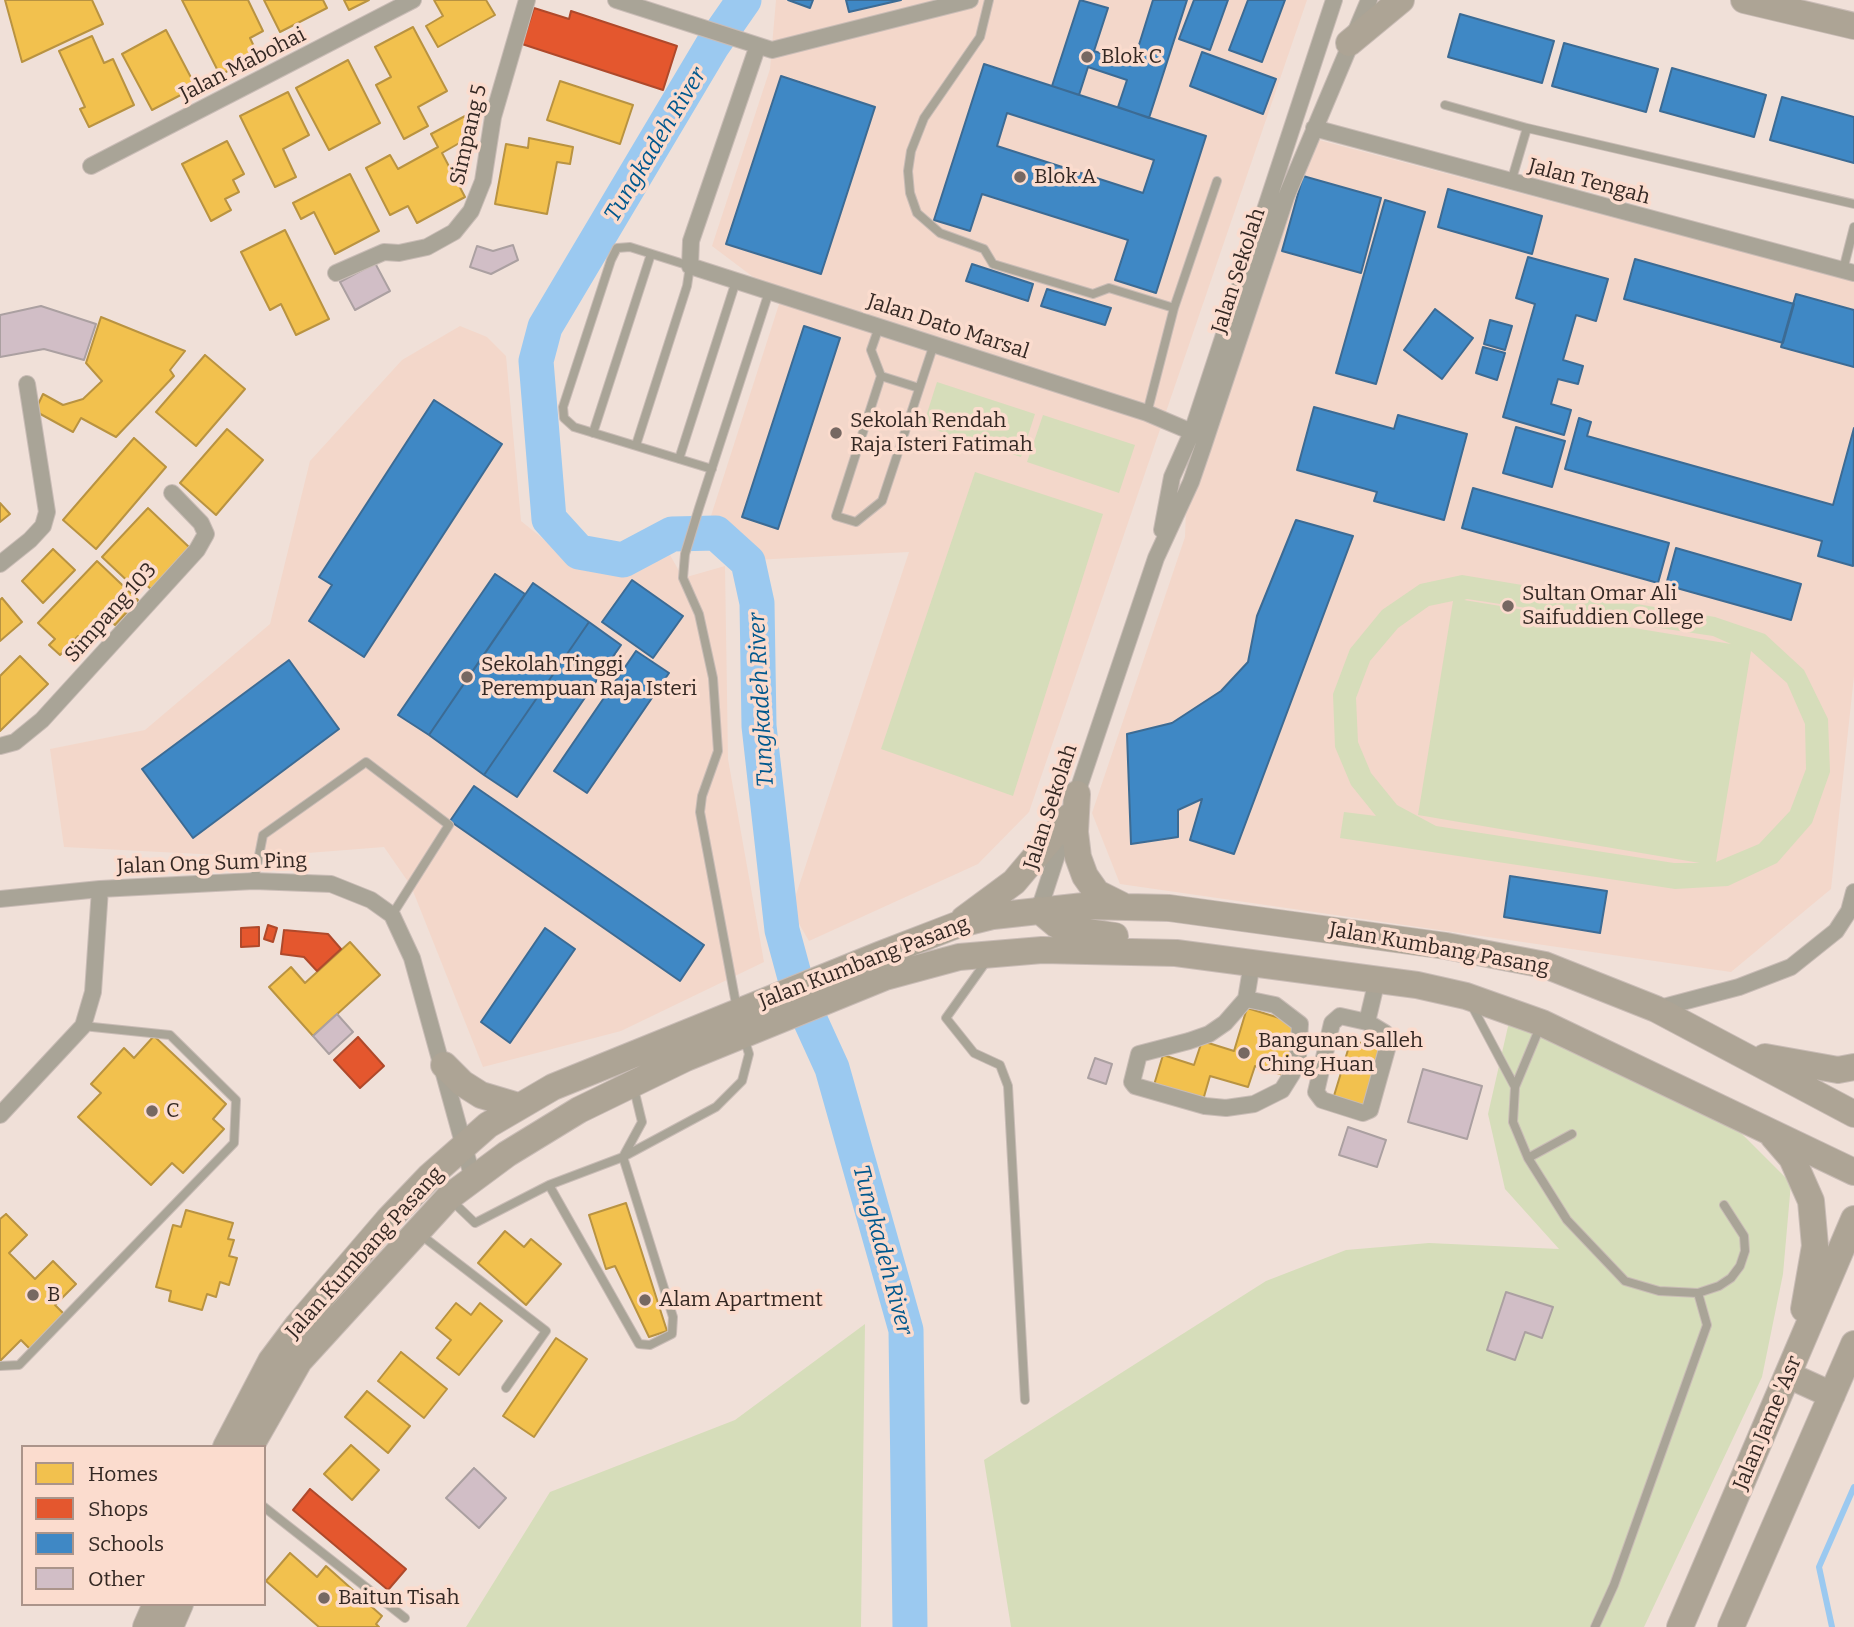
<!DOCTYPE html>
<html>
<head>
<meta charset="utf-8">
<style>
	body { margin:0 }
	#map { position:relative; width:1854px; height:1627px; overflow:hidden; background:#f0e0d8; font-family:Bitter,serif }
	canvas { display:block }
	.legend { position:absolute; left:21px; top:1445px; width:245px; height:161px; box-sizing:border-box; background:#fbdcce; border:2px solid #ab948a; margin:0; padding:9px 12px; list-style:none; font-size:21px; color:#342823 }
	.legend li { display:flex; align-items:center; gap:14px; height:35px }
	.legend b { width:35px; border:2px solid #ab948a }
</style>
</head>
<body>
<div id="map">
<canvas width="1854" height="1627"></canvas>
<ul class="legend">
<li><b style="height:19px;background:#f2c14e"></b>Homes</li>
<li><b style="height:19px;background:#e4572e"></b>Shops</li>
<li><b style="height:19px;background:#3f88c5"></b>Schools</li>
<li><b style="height:19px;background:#d1bec6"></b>Other</li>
</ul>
</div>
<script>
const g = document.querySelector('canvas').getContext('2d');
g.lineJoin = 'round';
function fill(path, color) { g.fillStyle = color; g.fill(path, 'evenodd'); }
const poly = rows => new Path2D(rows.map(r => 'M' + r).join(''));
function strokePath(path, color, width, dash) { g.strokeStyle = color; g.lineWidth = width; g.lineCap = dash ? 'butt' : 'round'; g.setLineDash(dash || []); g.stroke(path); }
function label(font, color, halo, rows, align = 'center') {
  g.font = font + ' Bitter,serif'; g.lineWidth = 7; g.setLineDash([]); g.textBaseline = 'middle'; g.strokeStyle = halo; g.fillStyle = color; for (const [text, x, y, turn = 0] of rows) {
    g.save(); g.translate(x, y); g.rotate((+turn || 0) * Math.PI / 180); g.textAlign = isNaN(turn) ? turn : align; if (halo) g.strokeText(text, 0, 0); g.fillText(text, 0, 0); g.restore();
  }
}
fill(poly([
	[776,0,1307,0,1029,812,978,864,809,941,791,910,909,552,754,560,710,519,781,298,712,246,770,69],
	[1319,140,1664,231,1854,271,1854,676,1831,889,1731,972,1120,884,1092,813,1185,537,1186,509,1273,221,1296,153],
	[460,326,487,337,506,356,521,521,582,570,623,577,670,555,683,578,725,566,728,759,764,962,621,1031,483,1067,411,886,384,847,257,857,64,847,50,749,145,730,270,624,310,461,402,360]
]), '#f3d7ca');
fill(poly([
	[937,382,1035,414,1021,457,923,426],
	[1043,415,1135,445,1119,493,1027,462],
	[975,472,1103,514,1013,796,881,749],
	[1462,575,1715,617,1765,634,1804,670,1828,719,1830,772,1812,823,1777,863,1728,886,1675,889,1340,838,1344,812,1376,816,1351,785,1335,747,1333,694,1350,649,1382,610,1420,584],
	[1467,599,1713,636,1731,644,1464,600],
	[1453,601,1418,815,1700,863,1674,863,1436,826,1397,805,1371,773,1358,742,1356,698,1370,661,1398,628,1429,606],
	[1751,651,1787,683,1805,724,1806,769,1790,811,1759,844,1716,862],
	[1509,1022,1729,1121,1791,1183,1783,1274,1762,1377,1644,1627,1011,1627,984,1460,1266,1281,1346,1250,1429,1243,1559,1249,1505,1189,1488,1114],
	[865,1324,861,1627,466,1627,550,1492,735,1420]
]), '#d6ddba');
const homes = poly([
	[5,0,92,0,103,24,22,62,5,0],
	[182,0,248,0,263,31,250,38,258,55,220,75,182,0],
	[264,0,323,0,327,8,280,32,264,0],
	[344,0,369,0,349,10,344,0],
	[434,0,486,0,495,15,438,47,426,26,443,16,434,0],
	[413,27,447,91,418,107,428,126,404,139,376,85,391,77,375,47,413,27],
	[166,30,196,87,152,110,122,54,166,30],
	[92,36,104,63,113,59,134,105,89,127,80,109,85,107,59,51,92,36],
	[348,60,380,123,329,150,296,88,348,60],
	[560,81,633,105,620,144,547,120,560,81],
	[288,92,309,135,283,149,296,177,275,187,240,116,288,92],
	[465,116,475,134,442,153,465,197,417,223,408,206,390,215,366,168,390,155,398,169,438,147,431,134,465,116],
	[529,138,573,147,570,164,557,162,547,214,495,204,506,144,528,148,529,138],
	[227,141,244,174,233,180,239,192,225,199,231,210,211,221,182,164,227,141],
	[350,174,379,231,335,254,314,212,301,219,293,203,350,174],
	[285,230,329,319,296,335,281,304,270,310,241,252,285,230],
	[101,317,185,351,170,370,174,376,116,437,81,418,73,432,35,411,43,394,63,405,83,399,102,381,86,363,101,317],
	[205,355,245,389,196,446,156,412,205,355],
	[227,429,263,460,216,515,180,483,227,429],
	[134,438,166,467,96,549,63,520,134,438],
	[0,503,10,514,0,522,0,503],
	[148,508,190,548,152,590,142,581,135,588,102,557,148,508],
	[53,549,75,570,43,603,22,581,53,549],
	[97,561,138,600,115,625,109,620,86,644,78,636,60,655,49,645,55,639,38,623,97,561],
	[2,598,22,622,0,641,0,600,2,598],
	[20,656,48,684,0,731,0,676,20,656],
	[350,942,380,975,313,1036,269,987,291,967,305,983,350,942],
	[1247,1008,1299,1024,1283,1075,1255,1066,1248,1087,1210,1076,1203,1100,1154,1085,1163,1055,1194,1065,1202,1041,1234,1051,1247,1008],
	[154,1036,226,1104,213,1119,224,1129,183,1173,172,1163,151,1185,78,1117,101,1093,91,1084,124,1048,134,1058,154,1036],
	[1351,1040,1385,1050,1368,1109,1333,1099,1351,1040],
	[626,1203,667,1331,649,1337,615,1266,606,1269,589,1215,626,1203],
	[186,1210,233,1223,228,1239,234,1240,229,1256,237,1258,229,1285,220,1282,216,1297,207,1294,202,1310,169,1301,171,1291,156,1287,173,1225,181,1227,186,1210],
	[6,1214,27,1235,9,1253,35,1279,53,1261,76,1284,55,1305,66,1316,32,1351,21,1340,0,1361,0,1219,6,1214],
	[505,1231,524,1247,531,1239,561,1264,526,1305,478,1263,505,1231],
	[456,1303,471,1315,480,1303,502,1321,459,1375,437,1358,451,1340,436,1328,456,1303],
	[556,1338,587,1359,534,1437,503,1416,556,1338],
	[401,1352,447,1389,424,1418,378,1381,401,1352],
	[367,1391,410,1426,388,1453,345,1417,367,1391],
	[351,1445,379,1470,352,1500,324,1474,351,1445],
	[290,1553,317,1577,326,1566,382,1616,376,1624,379,1627,319,1627,266,1581,290,1553]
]);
fill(homes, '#f2c14e');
strokePath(homes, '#b99341', 2);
const shops = poly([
	[534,8,569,19,571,11,677,46,663,90,522,44,534,8],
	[268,925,277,928,273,942,264,939,268,925],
	[259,927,259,946,241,947,241,928,259,927],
	[284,930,328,934,341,949,317,971,304,957,281,954,284,930],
	[358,1037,384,1066,360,1088,334,1060,358,1037],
	[310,1489,406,1569,388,1590,293,1510,310,1489]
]);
fill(shops, '#e4572e');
strokePath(shops, '#af492b', 2);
const schools = poly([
	[788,0,813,0,810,8,788,0],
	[846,0,901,0,849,12,846,0],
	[1080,0,1108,8,1094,51,1133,64,1153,0,1187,0,1149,118,1118,107,1127,80,1088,67,1079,95,1052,86,1080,0],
	[1194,0,1228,0,1210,50,1179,39,1194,0],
	[1248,0,1285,0,1262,62,1229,50,1248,0],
	[1460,14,1554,41,1542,83,1448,57,1460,14],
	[1564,43,1658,69,1646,112,1552,86,1564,43],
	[1202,52,1276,79,1263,114,1190,86,1202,52],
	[984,64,1206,136,1156,293,1115,280,1128,240,982,194,970,231,934,220,984,64],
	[1007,113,1154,160,1143,193,997,146,1007,113],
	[1672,68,1766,95,1754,137,1660,111,1672,68],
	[781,76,875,107,821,274,726,244,781,76],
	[1782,97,1854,117,1854,163,1770,140,1782,97],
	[1303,176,1381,198,1361,273,1282,251,1303,176],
	[1448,189,1542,216,1532,254,1438,227,1448,189],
	[1385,200,1425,212,1376,384,1336,373,1385,200],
	[1528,257,1608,279,1596,321,1576,315,1563,360,1583,366,1578,384,1558,379,1551,404,1571,410,1564,435,1503,417,1535,304,1516,298,1528,257],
	[1635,259,1794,304,1783,343,1624,299,1635,259],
	[972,264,1033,284,1028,301,966,281,972,264],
	[1047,289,1111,308,1105,325,1041,306,1047,289],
	[1796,294,1854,310,1854,367,1781,347,1796,294],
	[1435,309,1473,338,1442,379,1404,350,1435,309],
	[1490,320,1512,326,1505,350,1484,344,1490,320],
	[804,326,840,338,778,529,742,517,804,326],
	[1483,347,1505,353,1497,380,1476,373,1483,347],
	[434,400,502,444,364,657,309,621,332,585,319,577,434,400],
	[1314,407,1394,429,1398,415,1467,434,1444,520,1374,501,1377,492,1297,470,1314,407],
	[1579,418,1591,422,1587,436,1833,505,1854,428,1853,566,1818,556,1822,541,1565,469,1579,418],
	[1516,427,1565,441,1552,487,1503,473,1516,427],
	[1473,488,1669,543,1658,583,1462,528,1473,488],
	[1296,520,1353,536,1234,854,1190,840,1202,799,1178,810,1178,837,1131,844,1127,734,1172,723,1221,691,1248,662,1257,616,1296,520],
	[1676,548,1801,584,1791,620,1666,585,1676,548],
	[495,574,525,594,429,735,398,715,495,574],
	[632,580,683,616,653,658,602,622,632,580],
	[533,583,589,622,484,775,429,735,533,583],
	[589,622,621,645,517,797,484,775,589,622],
	[636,651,669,673,587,793,554,771,636,651],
	[289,660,339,729,193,838,142,769,289,660],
	[474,786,704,945,680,981,450,821,474,786],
	[1510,876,1607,891,1600,933,1504,917,1510,876],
	[545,928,575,949,510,1043,481,1022,545,928]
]);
fill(schools, '#3f88c5');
strokePath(schools, '#3c6b94', 2);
strokePath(poly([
	[1832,1627,1819,1567,1854,1487]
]), '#9bc9f0', 6);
strokePath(poly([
	[744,0,712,46,545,327,536,361,549,519,579,552,623,560,672,534,716,533,748,562,757,603,759,726,782,930,801,1000,832,1068,906,1330,910,1627]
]), '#9bc9f0', 35);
const building = poly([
	[513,245,518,260,491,274,470,267,477,246,493,251,513,245],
	[375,263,390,291,355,310,340,282,375,263],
	[41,306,96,324,84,360,44,349,0,357,0,315,41,306],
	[337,1014,353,1032,329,1054,313,1036,337,1014],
	[1095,1058,1112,1064,1106,1084,1088,1078,1095,1058],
	[1423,1069,1482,1086,1467,1139,1408,1122,1423,1069],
	[1348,1127,1386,1140,1377,1167,1339,1155,1348,1127],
	[1506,1292,1553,1307,1542,1338,1525,1332,1515,1360,1487,1350,1506,1292],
	[474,1468,506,1498,479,1528,446,1498,474,1468]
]);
fill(building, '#d1bec6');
strokePath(building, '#aba0a1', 2);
const service = poly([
	[989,0,980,37,924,118,911,151,908,171,910,193,917,213,940,233,984,249,993,264,1093,294,1109,288,1174,308,1147,413],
	[1445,105,1527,128,1854,204],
	[1511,182,1527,128],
	[1843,270,1854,227],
	[1174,308,1217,181],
	[879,327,871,350,881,376,836,516,856,522,882,501,934,344],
	[881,376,919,388],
	[593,433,651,254],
	[636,445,687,286,690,266,630,247,617,248,611,260,563,407,564,418,574,427,712,469],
	[679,459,736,281],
	[254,881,263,835,366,762,449,825,392,915],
	[988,959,946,1018,974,1053,1000,1065,1008,1086,1025,1400],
	[1472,1006,1515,1087],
	[737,1009,700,812,702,796,718,751,713,678,699,614,683,578,685,554,699,508,769,292],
	[1540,1027,1515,1087,1513,1122,1528,1158,1567,1220,1625,1281,1659,1291,1698,1293,1719,1286,1731,1278,1740,1266,1745,1251,1744,1236,1724,1205],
	[1528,1158,1572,1134],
	[549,1185,639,1344,650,1345,672,1334,673,1317,623,1157,642,1122,634,1089],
	[451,1200,475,1223,549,1185,623,1157,716,1107,742,1081,749,1054,744,1038],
	[421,1235,546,1331,506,1388],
	[0,1366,19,1365,234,1143,236,1100,170,1035,83,1026],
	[264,1507,405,1618],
	[1595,1627,1614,1585,1707,1325,1698,1293]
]);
const minor = poly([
	[616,0,772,50,970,0],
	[757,48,691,241,690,266,1147,413,1192,432],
	[1314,128,1854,273],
	[91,166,413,0],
	[336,273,384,252,399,253,427,247,454,232,471,211,483,181,493,117,527,0],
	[1162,530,1172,477,1192,432,1334,0],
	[0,564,30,540,43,526,47,512,27,384],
	[0,746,15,742,42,720,197,550,206,534,201,523,172,493],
	[1074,802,1156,558,1191,482,1203,447,1286,197,1369,0],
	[0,899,100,889,254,881,331,884,371,900,392,915,412,958,473,1179],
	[1039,910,1065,830],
	[1246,999,1275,1005,1300,1024,1298,1057,1292,1074,1282,1090,1254,1104,1226,1108,1205,1106,1135,1086,1132,1082,1139,1054,1189,1041,1209,1034,1225,1023,1246,999,1252,963],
	[1656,1009,1739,987,1791,967,1836,931,1849,911,1854,892],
	[1367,1022,1385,1033,1389,1042,1370,1110,1363,1113,1322,1100,1316,1092,1332,1023,1340,1016,1367,1022,1377,980],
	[0,1115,83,1026,93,992,100,889]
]);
const primary = poly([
	[1744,0,1854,26],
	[1349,43,1401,0],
	[1077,794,1075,832,1078,857,1085,876,1097,893,1121,905],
	[1039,910,1057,925,1072,930,1115,936],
	[964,919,1014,882,1069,817],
	[1765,1057,1838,1070,1854,1067],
	[444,1065,462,1083,481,1095,518,1106],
	[1773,1136,1792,1158,1811,1201,1815,1246,1804,1309],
	[1788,1375,1832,1395],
	[226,1447,271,1361,298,1325,388,1220,430,1176,488,1125,553,1087,879,955,957,925,993,916,1084,906,1169,908,1446,946,1545,965,1656,1009,1854,1114],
	[250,1447,299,1361,449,1197,507,1154,579,1110,686,1058,885,977,959,957,1042,950,1176,953,1417,985,1466,996,1542,1023,1854,1172],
	[146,1627,156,1604],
	[170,1627,180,1604],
	[1680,1627,1854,1219],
	[1731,1627,1854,1344]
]);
strokePath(service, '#c9bcb6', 10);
strokePath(minor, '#c9bcb6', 18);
strokePath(primary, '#c9bcb6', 28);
strokePath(service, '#a9a497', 8);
strokePath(minor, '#a9a497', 16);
strokePath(primary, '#ada495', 26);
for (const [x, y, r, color] of [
	[1087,57,7,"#766862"],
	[1020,177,7,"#766862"],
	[836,433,7,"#766862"],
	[1508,606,7,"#766862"],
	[467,677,7,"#766862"],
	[1244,1053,7,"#766862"],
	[152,1111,7,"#766862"],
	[33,1295,7,"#766862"],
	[645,1300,7,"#766862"],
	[324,1598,7,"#766862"]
]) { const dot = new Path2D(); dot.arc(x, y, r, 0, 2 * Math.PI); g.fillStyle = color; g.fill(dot); strokePath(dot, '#fbdcce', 2.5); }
label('21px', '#342823', '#fbdcce', [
	["Blok C",1101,57],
	["Blok A",1034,177],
	["Sekolah Rendah",850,421],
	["Raja Isteri Fatimah",850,445],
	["Sultan Omar Ali",1522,594],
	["Saifuddien College",1522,618],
	["Sekolah Tinggi",481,665],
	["Perempuan Raja Isteri",481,689],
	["Bangunan Salleh",1258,1041],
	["Ching Huan",1258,1065],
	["C",166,1111],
	["B",47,1295],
	["Alam Apartment",659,1300],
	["Baitun Tisah",338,1598]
], 'left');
label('21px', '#342823', '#fbdcce', [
	["Jalan Mabohai",243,65,-27],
	["Simpang 5",469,135,-77],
	["Jalan Tengah",1589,182,15],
	["Jalan Sekolah",1239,271,-72],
	["Jalan Dato Marsal",948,327,18],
	["Simpang 103",111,613,-48],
	["Jalan Sekolah",1051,807,-72],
	["Jalan Ong Sum Ping",212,864,-2],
	["Jalan Kumbang Pasang",1439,949,10],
	["Jalan Kumbang Pasang",864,963,-21],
	["Jalan Kumbang Pasang",365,1253,-48],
	["Jalan Jame 'Asr",1768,1423,-67]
]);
label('italic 23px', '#00588e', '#fbdcce', [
	["Tungkadeh River",656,145,-59],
	["Tungkadeh River",762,700,-93],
	["Tungkadeh River",882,1250,75]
]);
</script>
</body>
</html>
